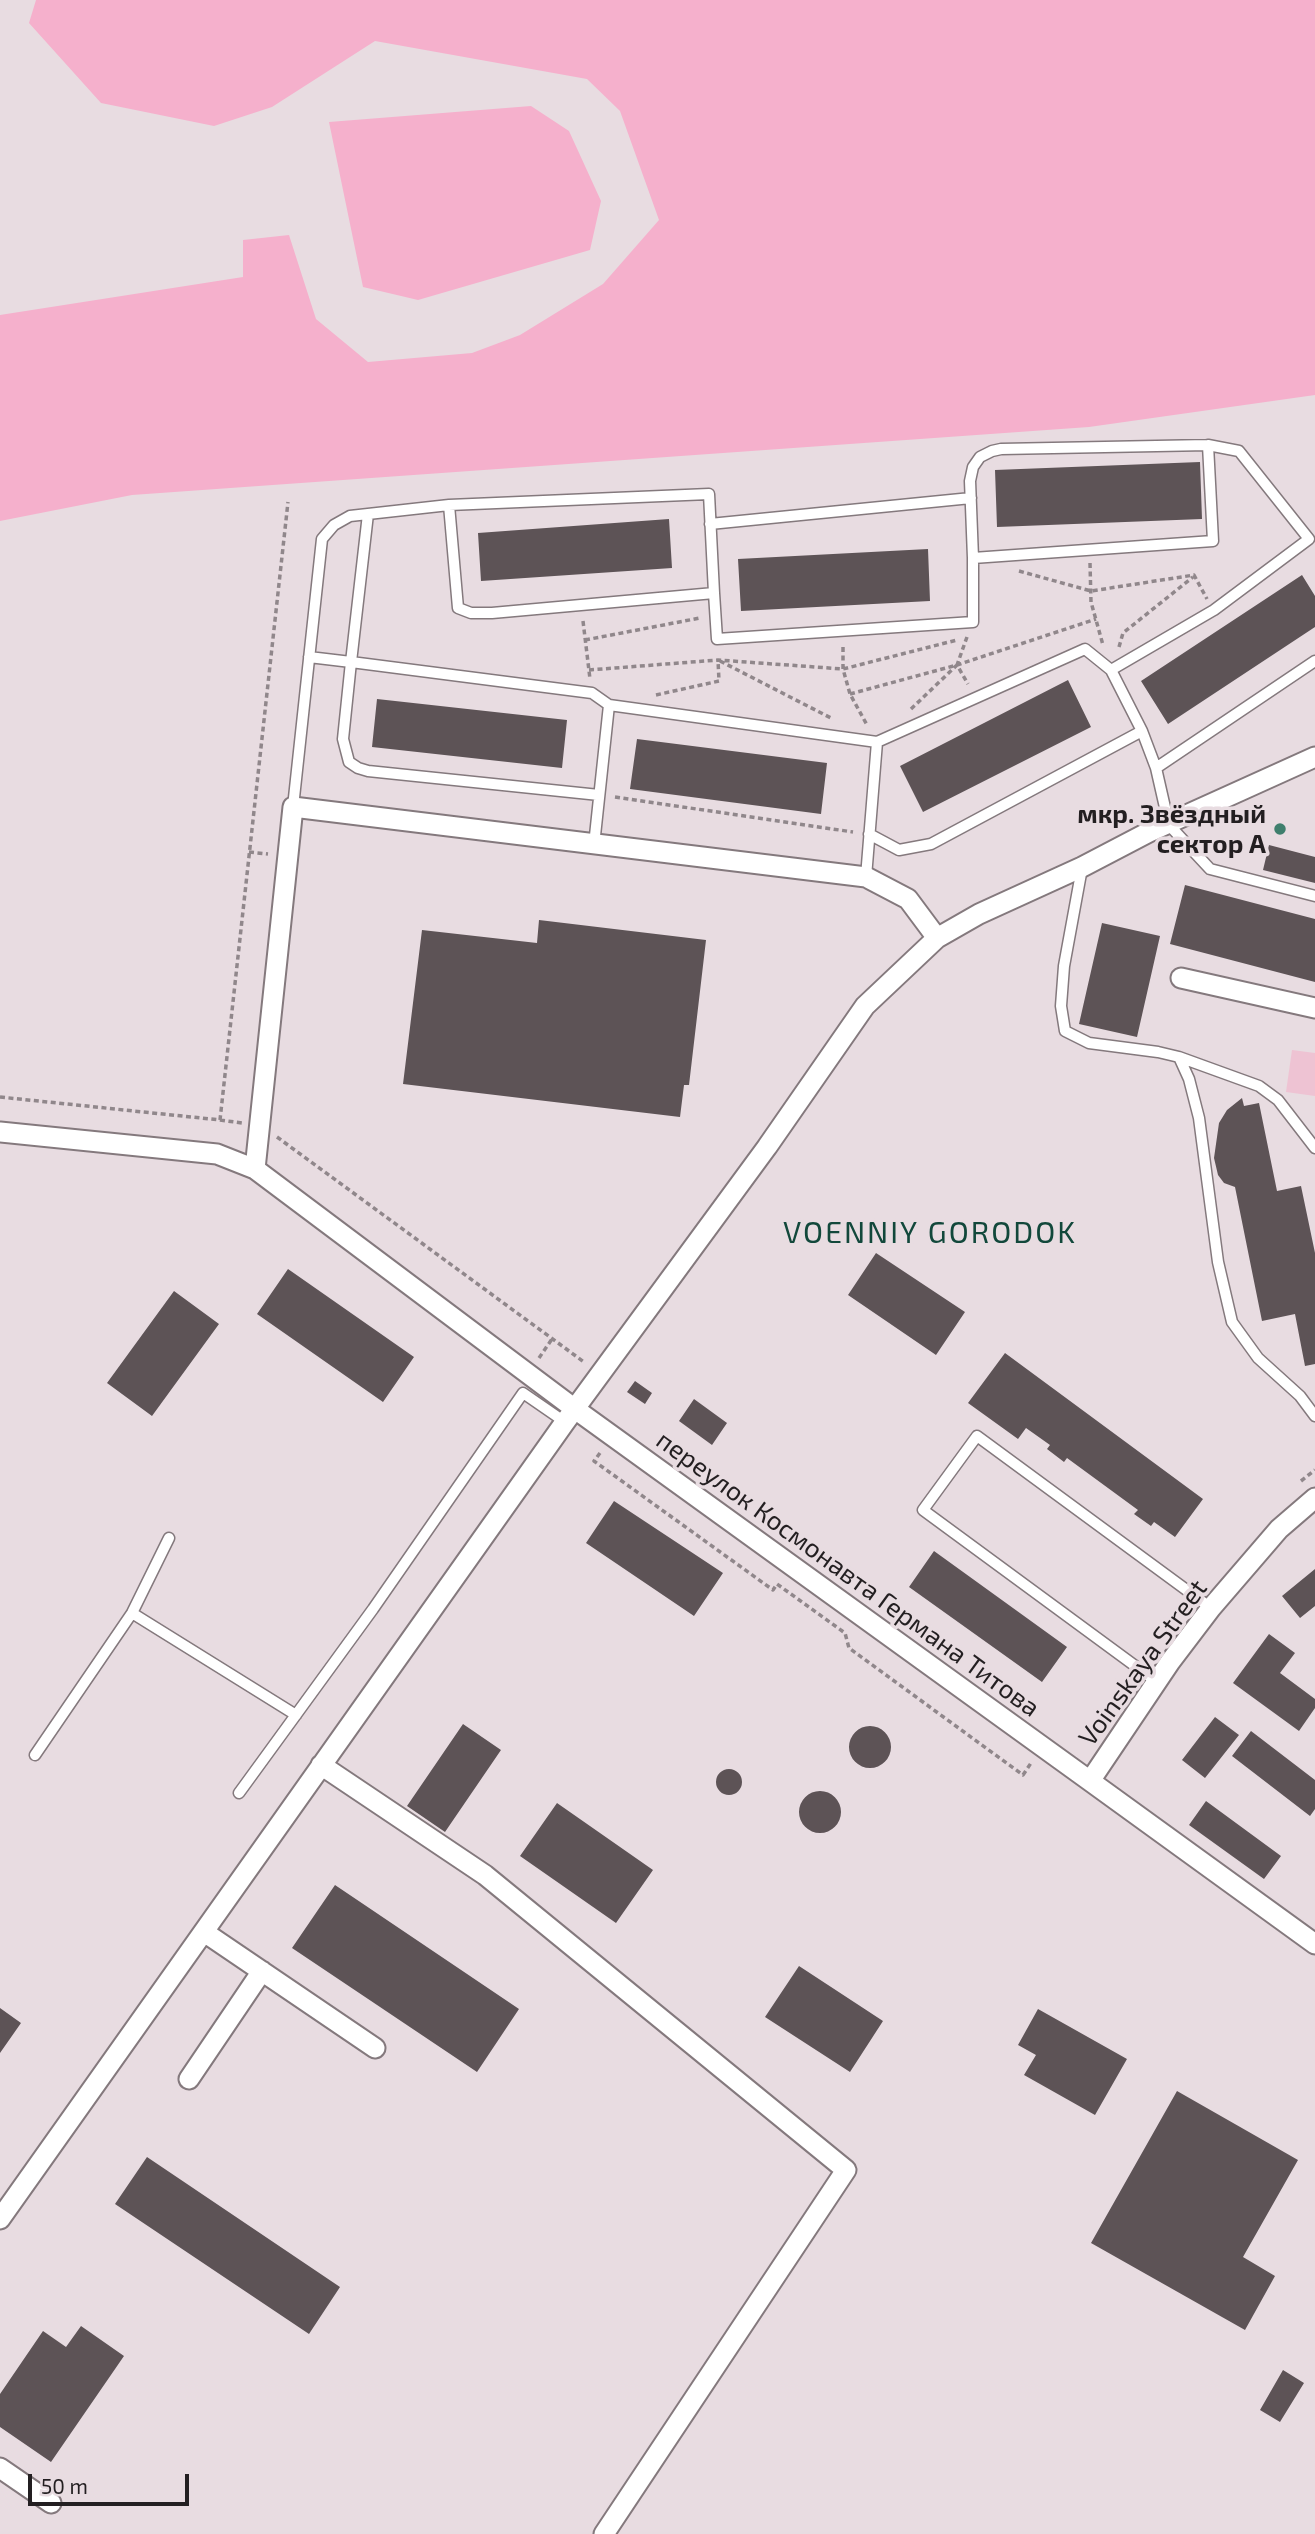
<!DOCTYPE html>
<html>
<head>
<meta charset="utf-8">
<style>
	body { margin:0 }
	#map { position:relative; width:1315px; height:2534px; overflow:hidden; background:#e8dce1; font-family:"Exo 2",sans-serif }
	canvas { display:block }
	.scale { position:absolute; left:28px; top:2474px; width:161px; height:32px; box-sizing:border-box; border:4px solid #231f21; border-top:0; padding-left:9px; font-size:21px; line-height:24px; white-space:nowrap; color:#231f21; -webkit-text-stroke:5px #e8dce1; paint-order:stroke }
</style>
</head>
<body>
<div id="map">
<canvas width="1315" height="2534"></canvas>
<div class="scale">50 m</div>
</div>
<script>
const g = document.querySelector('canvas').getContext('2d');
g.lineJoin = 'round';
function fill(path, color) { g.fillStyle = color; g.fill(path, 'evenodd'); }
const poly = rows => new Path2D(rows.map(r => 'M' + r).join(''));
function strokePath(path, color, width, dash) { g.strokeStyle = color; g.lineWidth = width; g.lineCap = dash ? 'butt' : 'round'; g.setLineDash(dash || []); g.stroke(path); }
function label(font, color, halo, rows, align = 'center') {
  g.font = font + ' "Exo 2",sans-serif'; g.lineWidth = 7; g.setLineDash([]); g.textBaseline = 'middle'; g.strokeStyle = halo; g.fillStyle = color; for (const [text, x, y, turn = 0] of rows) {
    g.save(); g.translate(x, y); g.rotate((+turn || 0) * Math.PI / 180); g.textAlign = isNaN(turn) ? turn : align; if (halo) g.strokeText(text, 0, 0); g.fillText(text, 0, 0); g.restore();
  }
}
fill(poly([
	[1292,1050,1315,1053,1315,1096,1286,1092]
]), '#eec3d3');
fill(poly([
	[36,0,1315,0,1315,395,1089,427,132,495,0,521,0,315,243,277,243,240,289,235,316,319,368,362,472,353,520,335,603,284,659,220,620,111,587,79,375,41,272,107,214,126,101,103,29,23],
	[531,106,569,131,601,201,590,250,418,300,363,287,329,122]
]), '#f5b0cc');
fill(poly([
	[1200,462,1202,519,997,527,995,470],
	[669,519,672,568,481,581,478,533],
	[928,549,930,601,741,611,738,559],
	[1302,575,1315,596,1315,627,1168,724,1141,681],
	[1068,680,1091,727,923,812,900,766],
	[377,699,567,720,562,768,372,747],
	[637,739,827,763,821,814,630,789],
	[1269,845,1315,857,1315,883,1263,870],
	[1185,885,1315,919,1315,982,1170,944],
	[539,920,706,940,689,1085,684,1085,680,1117,403,1084,422,930,537,943],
	[1102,923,1160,936,1137,1037,1079,1024],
	[1242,1098,1244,1106,1259,1103,1277,1191,1301,1186,1315,1253,1315,1364,1305,1366,1295,1314,1262,1321,1235,1187,1224,1183,1218,1175,1214,1158,1219,1123,1227,1110],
	[876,1253,965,1312,936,1355,848,1295],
	[288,1269,414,1357,383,1402,257,1314],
	[174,1291,219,1324,152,1416,107,1383],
	[1005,1353,1203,1499,1175,1537,1154,1522,1151,1526,1134,1514,1138,1510,1067,1458,1064,1462,1047,1449,1050,1445,1026,1428,1018,1439,968,1403],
	[635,1381,652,1393,645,1404,627,1392],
	[694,1399,727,1423,712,1445,679,1421],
	[614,1501,723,1573,694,1616,586,1543],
	[934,1551,1067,1647,1042,1682,909,1587],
	[1315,1569,1315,1606,1300,1618,1282,1596],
	[1269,1634,1295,1653,1280,1673,1315,1699,1315,1708,1299,1731,1233,1683],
	[1215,1717,1239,1735,1205,1778,1182,1760],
	[463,1724,501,1750,445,1832,407,1806],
	'849 1747a21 21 0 1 1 42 0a21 21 0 1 1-42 0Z',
	[1251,1731,1315,1780,1315,1809,1310,1816,1232,1756],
	'716 1782a13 13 0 1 1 26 0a13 13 0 1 1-26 0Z',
	'799 1812a21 21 0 1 1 42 0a21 21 0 1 1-42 0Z',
	[1206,1801,1281,1856,1264,1879,1189,1825],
	[557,1803,653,1870,616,1923,520,1856],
	[335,1885,519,2009,477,2072,292,1948],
	[799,1966,883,2021,850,2072,765,2017],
	[0,2008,21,2023,0,2053],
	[1038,2009,1127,2059,1095,2115,1024,2075,1036,2055,1018,2045],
	[1177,2091,1298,2160,1243,2257,1275,2276,1245,2330,1091,2243],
	[147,2157,340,2287,309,2334,115,2204],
	[81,2326,124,2356,51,2462,0,2427,0,2394,43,2331,66,2347],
	[1283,2370,1304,2383,1280,2422,1260,2410]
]), '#5d5356');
const lane = poly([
	[449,505,709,494,714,593],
	[710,524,971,498],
	[973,558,970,481,973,467,980,457,992,451,1001,449,1208,445],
	[309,657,351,662,343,739,349,762,358,768,368,771,599,795],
	[609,705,592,693,351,662,368,514,449,505,458,608,471,613,492,613,714,593,717,639,973,622,973,558,1213,541,1208,445,1239,451,1309,539,1214,610,1111,670],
	[1156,768,1315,661],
	[293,807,322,539,334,525,350,516,368,514],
	[869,834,899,850,931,844,1142,731],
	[594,845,609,705,877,742],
	[1082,868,1064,966,1061,1006,1065,1031,1089,1043,1158,1052,1179,1057],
	[866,877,877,742,1085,649,1111,670,1142,731,1156,768,1169,825,1210,869,1315,896],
	[1315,1148,1278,1100,1259,1086,1179,1057,1189,1079,1199,1118,1218,1262,1232,1322,1258,1358,1300,1396,1315,1416],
	[132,1613,296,1715],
	[1157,1682,923,1510,977,1436,1211,1608],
	[35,1755,132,1613,169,1538],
	[239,1793,373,1609,523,1393,565,1422]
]);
const street = poly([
	[1181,978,1315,1008],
	[0,1132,217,1154,255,1169,575,1409,1090,1781],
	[255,1169,293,807,866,877,908,899,937,938],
	[1315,1498,1279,1529,1211,1608,1170,1662,1090,1781,1315,1944],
	[321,1765,485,1875,846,2170,604,2534],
	[204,1932,375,2048],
	[189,2079,262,1971],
	[0,2219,565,1422,767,1147,865,1006,937,938,979,914,1082,867,1149,832,1315,757],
	[0,2468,51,2503]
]);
strokePath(lane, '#84797d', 13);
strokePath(street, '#84797d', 23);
strokePath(poly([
	[1090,563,1091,602,1103,645],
	[1019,571,1091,591,1194,575,1207,599],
	[583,621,590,679],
	[967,637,957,665,968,684],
	[585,640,700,618],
	[843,647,843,669,850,694,867,725],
	[1119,647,1123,633,1193,577],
	[720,661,831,718],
	[589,670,718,660,843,669,957,640],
	[850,694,957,665,1096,619],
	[656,695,719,681,718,660],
	[911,709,957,665],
	[615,797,853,832],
	[249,852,268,854],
	[0,1097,220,1120,288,502],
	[220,1120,242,1123],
	[277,1137,584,1362],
	[539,1358,552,1339],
	[600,1453,594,1461,773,1590,777,1584,845,1633,849,1648,1023,1775,1031,1763],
	[1301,1481,1315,1470]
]), '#90878b', 3.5, [5, 3.5]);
strokePath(lane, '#fff', 10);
strokePath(street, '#fff', 19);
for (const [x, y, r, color] of [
	[1280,829,7,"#3f7f6d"]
]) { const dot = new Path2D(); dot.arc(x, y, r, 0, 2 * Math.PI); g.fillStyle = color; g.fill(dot); strokePath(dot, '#e8dce1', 2.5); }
label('bold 26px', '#231f21', '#e8dce1', [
	["мкр. Звёздный",1266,814],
	["сектор А",1266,844]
], 'right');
label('26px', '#231f21', '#e8dce1', [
	["переулок Космонавта Германа Титова",848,1574,36],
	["Voinskaya Street",1143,1663,-54]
]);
g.letterSpacing = '2px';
label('30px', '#12483b', '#e8dce1', [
	["VOENNIY GORODOK",930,1233]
]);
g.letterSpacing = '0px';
</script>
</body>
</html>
